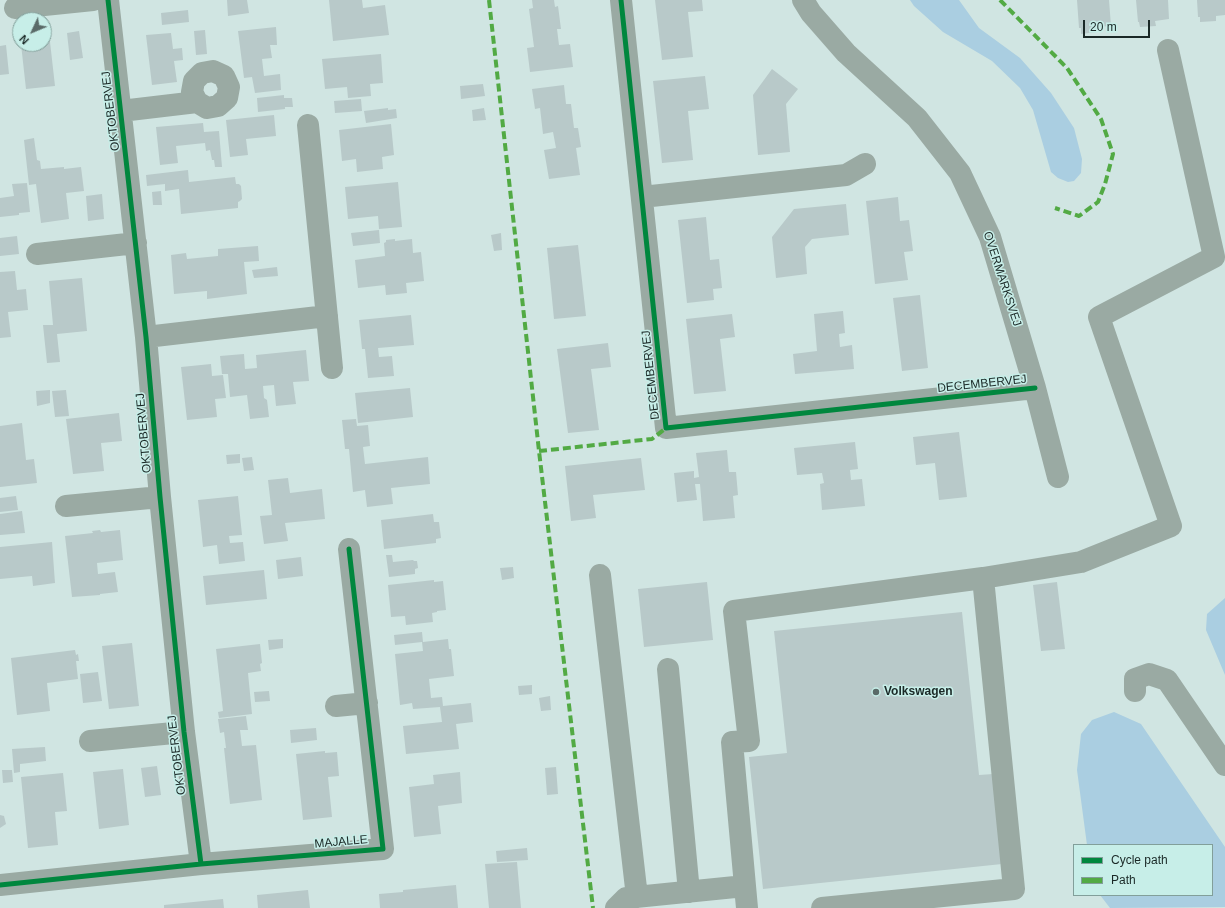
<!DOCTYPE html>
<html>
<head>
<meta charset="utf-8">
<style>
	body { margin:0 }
	#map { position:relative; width:1225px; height:908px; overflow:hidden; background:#d0e5e2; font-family:Arial,sans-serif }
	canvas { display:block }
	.legend { position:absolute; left:1073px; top:844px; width:140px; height:52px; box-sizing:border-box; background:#c7eee8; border:1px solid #829f9a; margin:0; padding:5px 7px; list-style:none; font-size:12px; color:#1a2826 }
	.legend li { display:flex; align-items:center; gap:8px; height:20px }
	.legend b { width:20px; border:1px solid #829f9a }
	.north { position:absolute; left:12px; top:12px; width:40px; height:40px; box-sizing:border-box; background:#c7eee8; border:1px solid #829f9a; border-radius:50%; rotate:226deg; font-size:11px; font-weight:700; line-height:16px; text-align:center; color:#1a2826 }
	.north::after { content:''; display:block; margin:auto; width:14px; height:18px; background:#5a6a68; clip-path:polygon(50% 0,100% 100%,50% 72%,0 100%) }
	.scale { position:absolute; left:1083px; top:20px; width:67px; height:18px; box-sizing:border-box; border:2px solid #1a2826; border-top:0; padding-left:5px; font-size:12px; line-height:14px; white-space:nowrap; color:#1a2826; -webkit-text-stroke:3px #c7eee8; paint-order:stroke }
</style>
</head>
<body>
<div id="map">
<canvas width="1225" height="908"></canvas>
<ul class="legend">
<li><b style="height:5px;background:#00873e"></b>Cycle path</li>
<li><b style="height:5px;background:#52aa44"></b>Path</li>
</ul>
<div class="north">N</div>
<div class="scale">20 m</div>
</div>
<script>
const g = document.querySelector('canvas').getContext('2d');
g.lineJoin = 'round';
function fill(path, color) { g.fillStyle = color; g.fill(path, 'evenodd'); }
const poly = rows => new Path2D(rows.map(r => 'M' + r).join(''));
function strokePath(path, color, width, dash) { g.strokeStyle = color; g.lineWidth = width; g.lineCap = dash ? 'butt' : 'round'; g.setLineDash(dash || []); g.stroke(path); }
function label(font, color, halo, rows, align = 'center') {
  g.font = font + ' Arial,sans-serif'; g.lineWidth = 3; g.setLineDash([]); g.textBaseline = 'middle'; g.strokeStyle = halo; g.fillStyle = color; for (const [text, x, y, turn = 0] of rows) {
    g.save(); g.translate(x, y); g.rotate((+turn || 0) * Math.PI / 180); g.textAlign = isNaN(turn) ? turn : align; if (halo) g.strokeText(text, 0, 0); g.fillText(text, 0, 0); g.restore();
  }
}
fill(poly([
	[910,0,959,0,979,28,1020,58,1051,93,1074,128,1082,159,1081,173,1074,181,1068,182,1058,178,1051,172,1033,110,1020,88,992,61,943,32,914,6],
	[1225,598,1225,675,1206,630,1207,614],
	[1114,712,1141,724,1225,847,1225,907,1110,908,1100,895,1212,895,1212,845,1087,845,1077,770,1081,734,1092,720]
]), '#aacee1');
fill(poly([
	[227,0,247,0,249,13,228,16],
	[329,0,362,0,363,8,385,5,389,35,333,41],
	[532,0,554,0,555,7,558,6,561,29,557,29,559,45,570,44,573,67,530,72,527,48,534,47,529,9,533,8],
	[655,0,702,0,703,11,688,12,693,57,662,60],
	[1077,0,1109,0,1111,26,1096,27,1097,32,1081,34,1081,28,1079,28],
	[1136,0,1168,0,1169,19,1155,21,1156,26,1140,27,1139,22,1138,22],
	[1197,0,1225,0,1225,15,1216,16,1216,21,1200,22,1200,17,1198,17],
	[188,10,189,22,162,25,161,13],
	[276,27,277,45,270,45,272,58,262,59,264,76,280,74,281,90,255,93,252,77,244,78,238,31],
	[205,30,207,54,196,55,194,31],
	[79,31,83,58,70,60,67,33],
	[49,33,55,86,26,89,21,44,44,44,44,34],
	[171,33,173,49,182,48,183,60,174,61,177,82,152,85,146,35],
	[6,45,9,74,0,75,0,46],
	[381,54,383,83,370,84,371,96,348,98,347,87,325,89,322,59],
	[772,69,798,89,786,104,790,152,758,155,753,95],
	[705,76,709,109,688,111,693,160,662,163,653,81],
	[483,84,485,96,461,99,460,86],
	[564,85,566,104,571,104,574,128,578,128,581,147,576,148,580,175,549,179,544,150,556,148,553,132,543,134,540,108,535,109,532,89],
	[284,95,284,98,292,98,293,107,285,107,285,109,258,112,257,98],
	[361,99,362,111,335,113,334,101],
	[388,108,388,110,396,109,397,118,366,123,364,111],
	[484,108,486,120,473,121,472,110],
	[274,115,276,136,246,139,248,155,230,157,226,120],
	[203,123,204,132,219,131,222,167,215,167,214,160,212,160,210,150,206,151,205,143,176,146,178,163,160,165,156,127],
	[391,124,394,155,382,157,383,169,357,172,356,159,342,161,339,130],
	[34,138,37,160,40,161,41,169,64,167,64,169,81,167,84,191,66,193,69,219,41,223,36,184,29,185,24,140],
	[188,170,189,182,235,177,236,184,239,184,241,186,242,199,240,201,238,202,238,208,181,214,179,189,165,191,165,184,147,186,146,175],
	[398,182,402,227,379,229,378,216,348,219,345,187],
	[27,183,30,212,19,213,19,215,0,217,0,198,14,196,12,184],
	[161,191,162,205,153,205,152,192],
	[102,194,104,219,88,221,86,196],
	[898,197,900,221,909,220,913,251,904,252,908,280,875,284,866,201],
	[846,204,849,235,812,239,805,247,807,274,776,278,772,237,794,209],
	[706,217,710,260,719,259,722,288,713,289,714,300,687,303,678,220],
	[379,230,380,243,353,246,351,233],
	[501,233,502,250,494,251,491,235],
	[17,236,19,254,0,256,0,238],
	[395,239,395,241,412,239,413,253,421,252,424,281,406,283,407,293,386,295,385,285,358,288,355,260,385,256,384,243,386,242,386,240],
	[578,245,586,316,554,319,547,248],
	[258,246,259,261,244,262,247,294,207,299,207,291,174,294,171,255,186,253,187,259,218,256,218,249],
	[277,267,278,276,254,278,252,270],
	[15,271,17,290,26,289,28,310,8,312,11,337,0,338,0,272],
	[82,278,87,331,57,334,60,362,47,363,43,325,53,325,49,281],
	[920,295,928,368,902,371,893,298],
	[843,311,845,333,839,334,840,347,852,345,854,369,795,374,793,354,817,351,814,314],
	[732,314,735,337,720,339,726,391,694,394,686,319],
	[411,315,414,345,378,348,379,357,392,356,394,376,368,378,365,349,362,349,359,320],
	[608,343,611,367,591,369,599,430,568,433,557,349],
	[306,350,309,381,293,382,296,404,276,406,274,385,263,386,264,398,267,400,269,417,250,419,247,395,230,397,228,374,222,374,220,356,244,354,245,369,257,368,256,355],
	[211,364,212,376,223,375,226,398,215,399,217,417,187,420,181,367],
	[410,388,413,417,358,423,355,393],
	[50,390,50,403,37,406,36,391],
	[66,390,69,416,55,417,52,391],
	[119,413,122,441,101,443,104,471,73,474,66,419],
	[356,419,357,426,368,425,370,446,363,447,365,464,428,457,430,484,391,488,393,504,367,507,365,490,353,492,349,449,345,449,342,420],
	[22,423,26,460,34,459,37,483,0,487,0,426],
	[959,432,967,497,939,500,935,463,916,465,913,437],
	[855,442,858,469,850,470,851,480,862,479,865,506,822,510,820,484,824,483,822,473,797,475,794,448],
	[727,450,729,472,736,472,738,495,733,496,735,518,703,521,700,484,695,484,697,500,677,502,674,473,694,471,694,478,699,477,696,453],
	[240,454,240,463,227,464,226,455],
	[252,457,254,470,244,471,242,458],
	[641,458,645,490,593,495,596,518,571,521,565,466],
	[288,478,290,493,322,489,325,519,285,523,288,541,264,544,260,516,272,515,268,480],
	[16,496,18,510,0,512,0,498],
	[238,496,242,535,229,536,230,543,243,542,245,561,219,564,217,545,203,547,198,500],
	[22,511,25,533,0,535,0,514],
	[433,514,434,522,439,522,441,538,436,539,436,543,384,549,381,520],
	[100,530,101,532,120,530,123,560,97,563,98,574,115,572,118,592,100,594,100,595,72,597,65,536,93,533,92,531],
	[52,542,55,583,33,586,32,576,0,579,0,547],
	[386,555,392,555,393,562,413,560,414,561,417,561,418,568,415,569,415,574,389,577],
	[301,557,303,576,278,579,276,560],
	[513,567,514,578,502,580,500,568],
	[264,570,267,599,206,605,203,576],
	[434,580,434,582,443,581,446,610,437,611,437,612,432,613,433,622,406,625,405,616,391,617,388,585],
	[707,582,713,640,644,647,638,589],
	[1057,582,1065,649,1041,651,1033,585],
	[962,612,979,775,993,774,1002,864,763,889,749,757,787,753,774,631],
	[422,632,423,642,448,639,449,649,451,649,454,676,429,679,431,698,442,697,443,706,471,703,473,722,456,724,459,749,406,754,403,726,442,722,440,707,413,709,412,703,400,705,395,654,423,651,422,642,395,645,394,635],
	[283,639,283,648,269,650,268,640],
	[132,643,139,706,109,709,102,646],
	[260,644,262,663,260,664,261,671,248,673,252,714,219,718,218,712,223,711,216,649],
	[75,650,76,655,78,654,79,661,76,661,78,679,47,683,50,711,17,715,11,658],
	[98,672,102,701,83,703,80,674],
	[532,685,532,694,519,695,518,686],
	[269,691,270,701,255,702,254,692],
	[550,696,551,710,541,711,539,698],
	[246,716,248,730,240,730,242,746,256,745,262,800,230,804,224,748,226,748,224,732,220,733,218,719],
	[316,728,317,740,291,743,290,730],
	[45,747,46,761,20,764,20,772,14,773,12,749],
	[325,751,325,753,337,752,339,776,328,777,332,817,303,820,296,754],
	[157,766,161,795,145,797,141,768],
	[556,767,558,794,547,795,545,768],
	[123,769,129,825,99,829,93,772],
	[2,770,12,770,13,782,3,783],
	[460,772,462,803,438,806,441,834,414,837,409,787,434,784,433,775],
	[63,773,67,811,55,812,58,845,28,848,21,777],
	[0,815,4,816,6,824,0,828],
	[527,848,528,860,497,862,496,851],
	[517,862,521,908,489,908,485,864],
	[456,885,458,908,380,908,379,894,403,892,403,890],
	[308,890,310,908,258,908,257,895],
	[223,899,224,908,164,908,164,905]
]), '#b8c9c9');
strokePath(poly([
	[108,0,146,337,160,497,184,732,201,864],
	[621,0,666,428,1035,388],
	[803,0,811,13,846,53,917,118,960,173,990,237,1035,388,1058,477],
	[15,8,93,0],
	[121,111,197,102,207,108,218,106,227,98,229,87,224,76,213,71,202,73,194,81,192,92,197,102],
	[308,125,332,368],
	[642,197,846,175,865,164],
	[37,254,136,243],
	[146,337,327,316],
	[66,506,160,497],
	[600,575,637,897],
	[668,669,689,892],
	[1135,691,1135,679,1149,674,1167,680,1225,765],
	[336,706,367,703],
	[90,741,184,732],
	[0,885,201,864,383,849,349,549],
	[745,886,747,908],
	[616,908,626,898,745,886,732,742,749,741,734,611,983,578],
	[822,908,1014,889,983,578,1081,562,1171,526,1099,317,1214,257,1168,50]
]), '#9aaaa3', 22);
strokePath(poly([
	[489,0,539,451,593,908],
	[1000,0,1067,68,1101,119,1113,154,1105,184,1098,202,1079,216,1055,208],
	[539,451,652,439,666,428]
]), '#52aa44', 4, [8, 4]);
strokePath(poly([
	[108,0,146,337,160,497,184,732,201,864],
	[621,0,666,428,1035,388],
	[0,885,201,864,383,849,349,549]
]), '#00873e', 5);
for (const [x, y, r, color] of [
	[876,692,4,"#5a6a68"]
]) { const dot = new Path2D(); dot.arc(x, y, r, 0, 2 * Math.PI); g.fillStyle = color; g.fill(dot); strokePath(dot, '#c7eee8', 1.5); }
label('12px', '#1a2826', '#c7eee8', [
	["OKTOBERVEJ",111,111,-97],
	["OVERMARKSVEJ",1002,279,72],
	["DECEMBERVEJ",651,375,-96],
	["DECEMBERVEJ",982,384,-6],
	["OKTOBERVEJ",144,433,-95],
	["OKTOBERVEJ",177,755,-97],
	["MAJALLE",341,842,-5]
]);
label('bold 12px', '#1a2826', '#c7eee8', [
	["Volkswagen",884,692]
], 'left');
</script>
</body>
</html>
